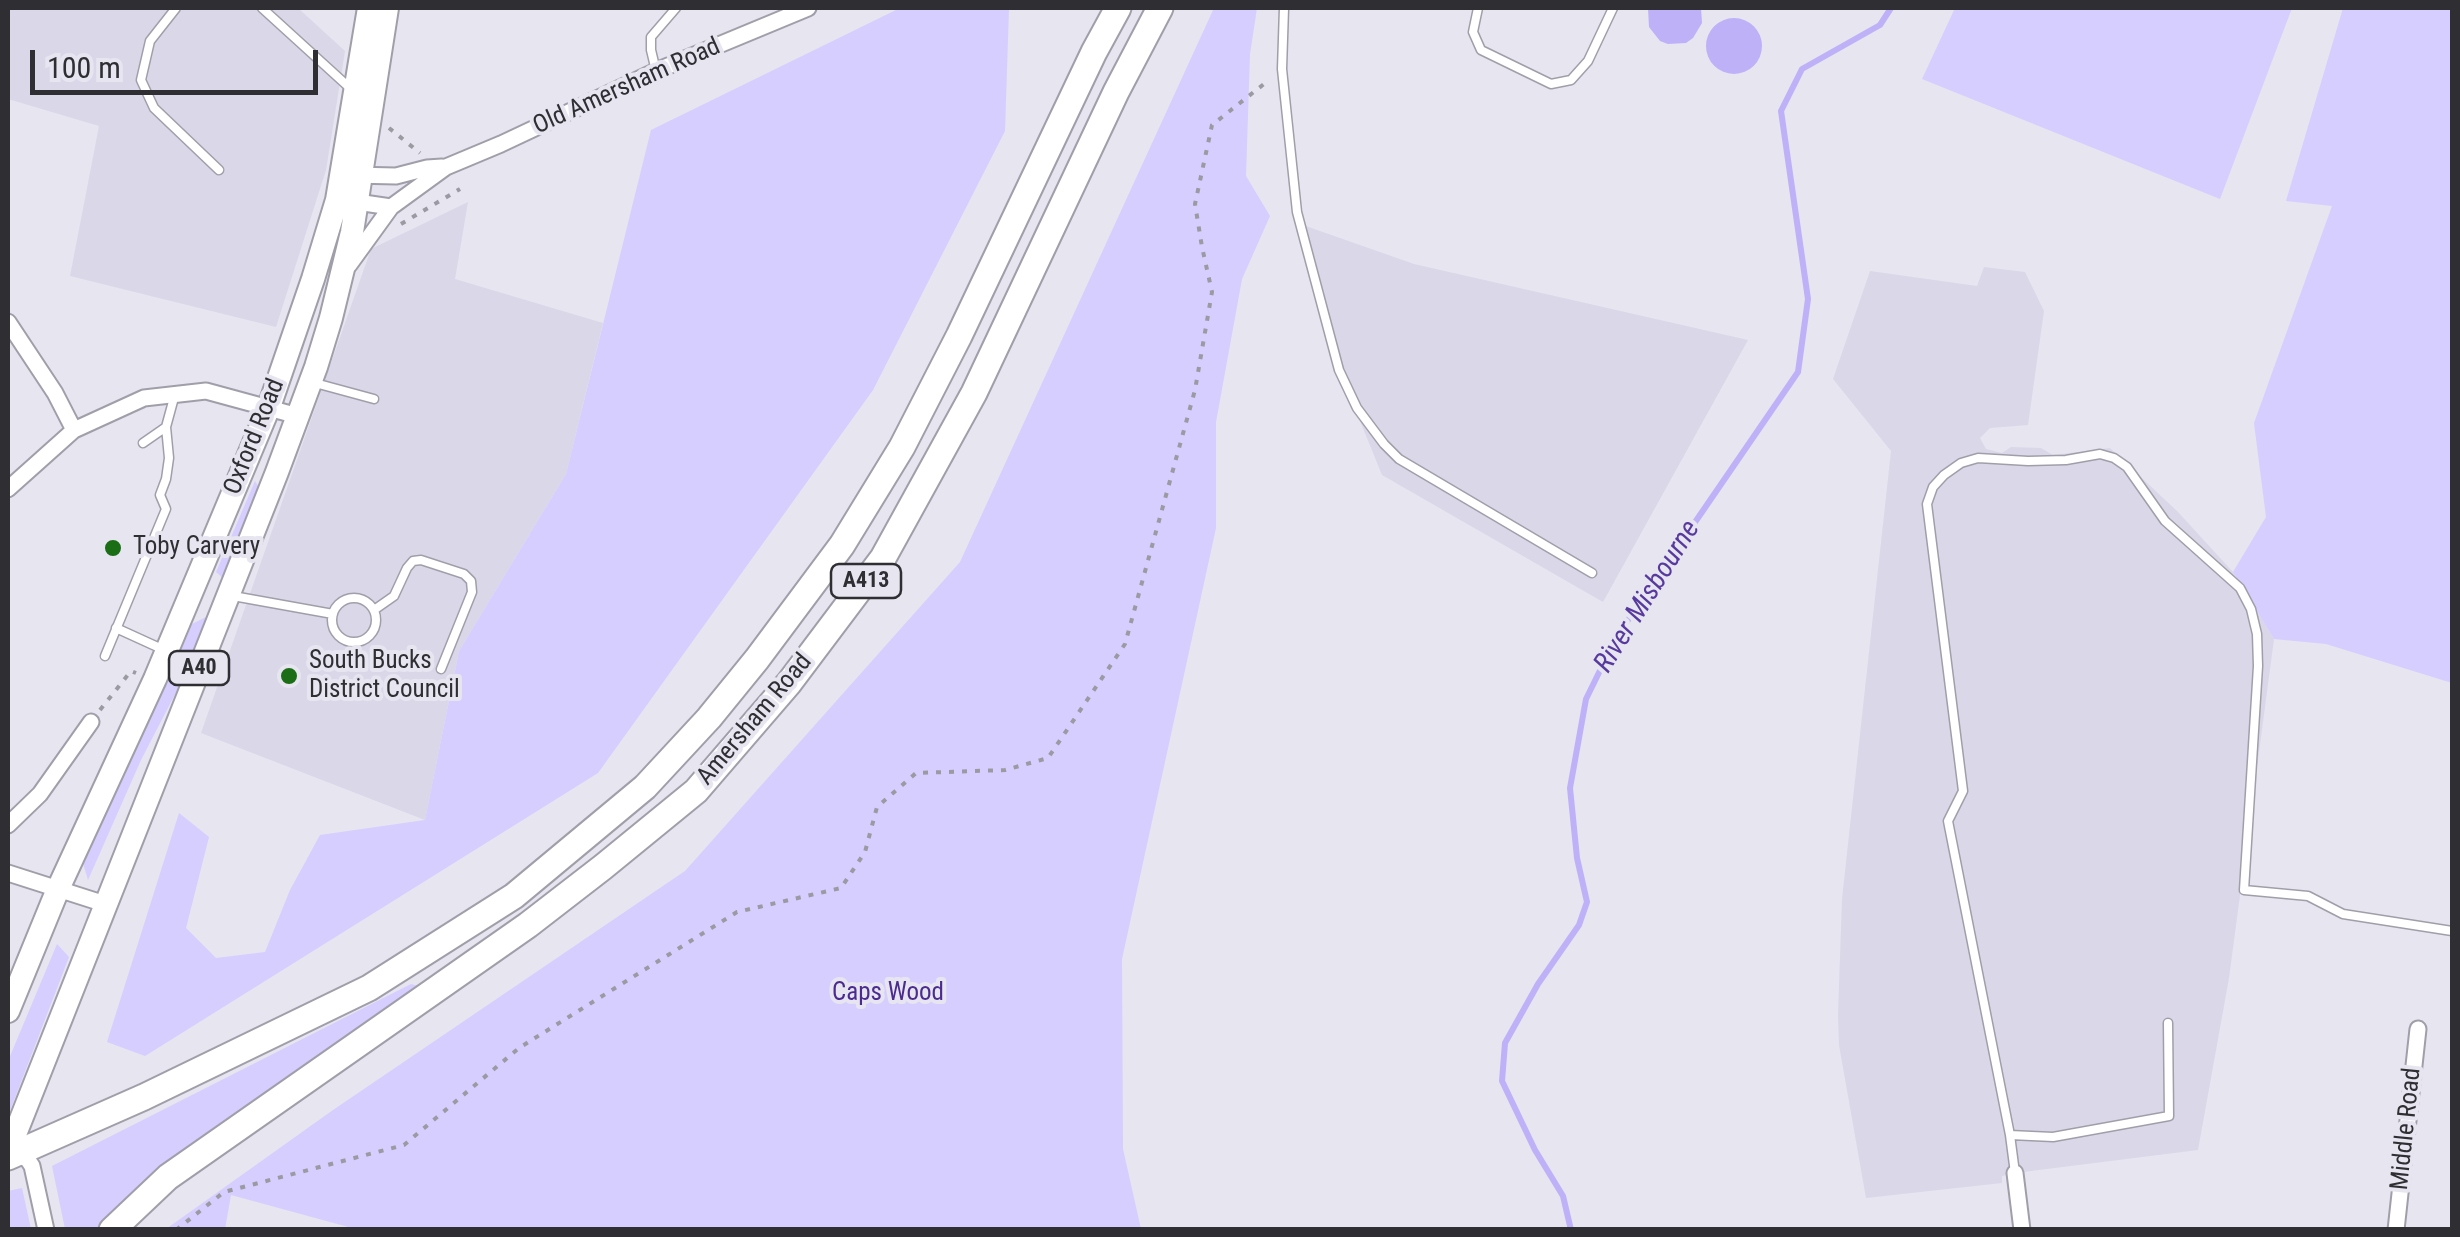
<!DOCTYPE html>
<html>
<head>
<meta charset="utf-8">
<style>
	body { margin:0 }
	#map { position:relative; width:2460px; height:1237px; overflow:hidden; background:#e6e5f0; font-family:"Roboto Condensed",sans-serif }
	canvas { display:block }
	.frame { position:absolute; inset:0; border:10px solid #2f2e33; pointer-events:none }
	.scale { position:absolute; left:30px; top:50px; width:288px; height:45px; box-sizing:border-box; border:5px solid #2f2e33; border-top:0; padding-left:12px; font-size:30px; line-height:35px; white-space:nowrap; color:#2f2e33; -webkit-text-stroke:8px #e6e5f0; paint-order:stroke }
</style>
</head>
<body>
<div id="map">
<canvas width="2460" height="1237"></canvas>
<div class="frame"></div>
<div class="scale">100 m</div>
</div>
<script>
const g = document.querySelector('canvas').getContext('2d');
g.lineJoin = 'round';
function fill(path, color) { g.fillStyle = color; g.fill(path, 'evenodd'); }
const poly = rows => new Path2D(rows.map(r => 'M' + r).join(''));
function strokePath(path, color, width, dash) { g.strokeStyle = color; g.lineWidth = width; g.lineCap = dash ? 'butt' : 'round'; g.setLineDash(dash || []); g.stroke(path); }
function label(font, color, halo, rows, align = 'center') {
  g.font = font + ' "Roboto Condensed",sans-serif'; g.lineWidth = 8; g.setLineDash([]); g.textBaseline = 'middle'; g.strokeStyle = halo; g.fillStyle = color; for (const [text, x, y, turn = 0] of rows) {
    g.save(); g.translate(x, y); g.rotate((+turn || 0) * Math.PI / 180); g.textAlign = isNaN(turn) ? turn : align; if (halo) g.strokeText(text, 0, 0); g.fillText(text, 0, 0); g.restore();
  }
}
fill(poly([
	[8,8,298,8,345,51,326,170,276,327,70,276,99,126,8,99],
	[468,202,455,279,603,323,566,474,459,651,425,820,201,733,371,249],
	[1300,224,1414,264,1748,340,1603,602,1382,475,1345,384],
	[1984,267,2025,272,2044,311,2028,425,1990,428,1980,438,1986,449,2002,453,2011,447,2041,448,2053,455,2110,448,2178,512,2233,572,2274,639,2229,978,2198,1150,2015,1173,2002,1176,2002,1183,1866,1198,1839,1045,1838,1015,1842,899,1891,451,1833,379,1870,271,1977,286]
]), '#dad7e9');
fill(poly([
	[900,8,1009,8,1005,131,873,390,598,773,145,1056,107,1042,179,813,209,837,186,928,216,958,265,952,290,890,320,835,425,820,459,651,566,474,651,130],
	[1214,8,1257,8,1250,54,1246,176,1270,216,1242,279,1216,422,1216,528,1122,959,1123,1149,1141,1229,367,1230,352,1228,231,1195,225,1229,166,1229,333,1110,685,871,960,562],
	[1955,8,2292,8,2220,199,1922,79],
	[2343,8,2452,8,2452,683,2326,644,2274,639,2233,572,2266,517,2254,423,2332,206,2286,201],
	[255,481,260,489,225,580,216,572],
	[208,616,201,644,141,760,88,880,80,853,186,627],
	[57,944,69,957,8,1116,8,1061],
	[411,984,425,988,260,1097,97,1229,65,1229,52,1166],
	[22,1188,31,1229,8,1229,8,1191]
]), '#d6cefe');
fill(poly([
	[1648,8,1701,8,1702,23,1693,38,1686,43,1668,44,1660,41,1649,27],
	'1706 46a28 28 0 1 1 56 0a28 28 0 1 1-56 0Z'
]), '#beb1f8');
strokePath(poly([
	[1571,1230,1563,1196,1535,1150,1502,1081,1505,1043,1538,984,1579,925,1587,902,1577,858,1570,788,1586,699,1617,636,1798,372,1808,299,1781,111,1802,69,1880,25,1891,8]
]), '#beb1f8', 6);
const service = poly([
	[176,8,150,41,141,80,154,108,219,170],
	[262,8,351,89],
	[1284,8,1282,69,1297,212,1339,370,1357,408,1384,444,1399,459,1592,573],
	[1478,8,1473,32,1481,50,1551,84,1571,80,1588,61,1613,8],
	[656,71,651,50,651,37,676,8],
	[315,383,374,399],
	[143,443,166,427,175,394],
	[233,596,333,614],
	'332 620a22 22 0 1 1 44 0a22 22 0 1 1-44 0Z',
	[374,610,394,596,407,568,413,561,421,560,464,574,471,581,472,592,441,669],
	[116,628,162,649],
	[105,656,166,509,160,495,166,479,169,458,166,427],
	[2010,1135,2053,1137,2169,1116,2168,1023],
	[2015,1173,2010,1135,1948,821,1963,791,1927,504,1933,487,1944,475,1961,463,1978,458,2028,461,2066,460,2100,454,2114,458,2127,467,2165,521,2240,588,2251,609,2257,634,2258,666,2244,890,2308,896,2343,914,2452,931]
]);
const minor = poly([
	[352,175,396,176,427,168,442,167],
	[350,201,391,207,446,167,501,144,656,71,808,8],
	[349,265,391,207],
	[8,322,55,393,74,430],
	[8,489,74,430,144,398,206,391,298,416],
	[8,825,40,794,91,722],
	[8,873,105,904],
	[17,1153,28,1160,32,1166,46,1230],
	[2015,1173,2022,1230],
	[2396,1230,2418,1029]
]);
const primary = poly([
	[8,1011,58,889,155,679,269,407,313,279,337,200,369,8],
	[8,1152,277,472,316,367,331,318,352,232,387,8]
]);
const trunk = poly([
	[8,1157,144,1097,369,988,514,896,645,787,709,718,757,659,842,545,902,447,959,336,1094,52,1118,8],
	[112,1230,168,1177,528,925,603,867,696,791,789,683,883,558,974,393,1116,92,1160,8]
]);
strokePath(service, '#a09fa9', 11);
strokePath(minor, '#a09fa9', 19);
strokePath(primary, '#a09fa9', 26);
strokePath(trunk, '#a09fa9', 29);
strokePath(poly([
	[389,128,420,153],
	[401,224,460,189],
	[100,710,131,671,136,673],
	[176,1230,224,1192,404,1145,519,1048,737,912,841,888,865,852,877,807,916,773,1005,770,1048,758,1125,644,1195,390,1212,292,1202,247,1195,204,1212,125,1269,80]
]), '#9b9aa2', 4, [5, 8]);
strokePath(service, '#fff', 8);
strokePath(minor, '#fff', 15);
strokePath(primary, '#fff', 22);
strokePath(trunk, '#fff', 25);
for (const [x, y, r, color] of [
	[113,548,10,"#1b6e16"],
	[289,676,10,"#1b6e16"]
]) { const dot = new Path2D(); dot.arc(x, y, r, 0, 2 * Math.PI); g.fillStyle = color; g.fill(dot); strokePath(dot, '#e6e5f0', 4); }
for (const [x, y, w] of [
	[866,581,70],
	[199,668,60]
]) { const box = new Path2D(); box.roundRect(x - w / 2, y - 17, w, 34, 8); g.fillStyle = '#e6e5f0'; g.fill(box); strokePath(box, '#2f2e33', 2.5); }
label('bold 22px', '#2f2e33', null, [
	["A413",866,581],
	["A40",199,668]
]);
label('25px', '#2f2e33', '#e6e5f0', [
	["Old Amersham Road",627,87,-24],
	["Oxford Road",255,437,-68],
	["Amersham Road",755,720,-50],
	["Middle Road",2407,1129,-84]
]);
label('25px', '#2f2e33', '#e6e5f0', [
	["Toby Carvery",133,548],
	["South Bucks",309,662],
	["District Council",309,691]
], 'left');
label('25px', '#4b2b90', '#e6e5f0', [
	["Caps Wood",888,994]
]);
label('italic 28px', '#583a9f', '#e6e5f0', [
	["River Misbourne",1648,597,-58]
]);
</script>
</body>
</html>
